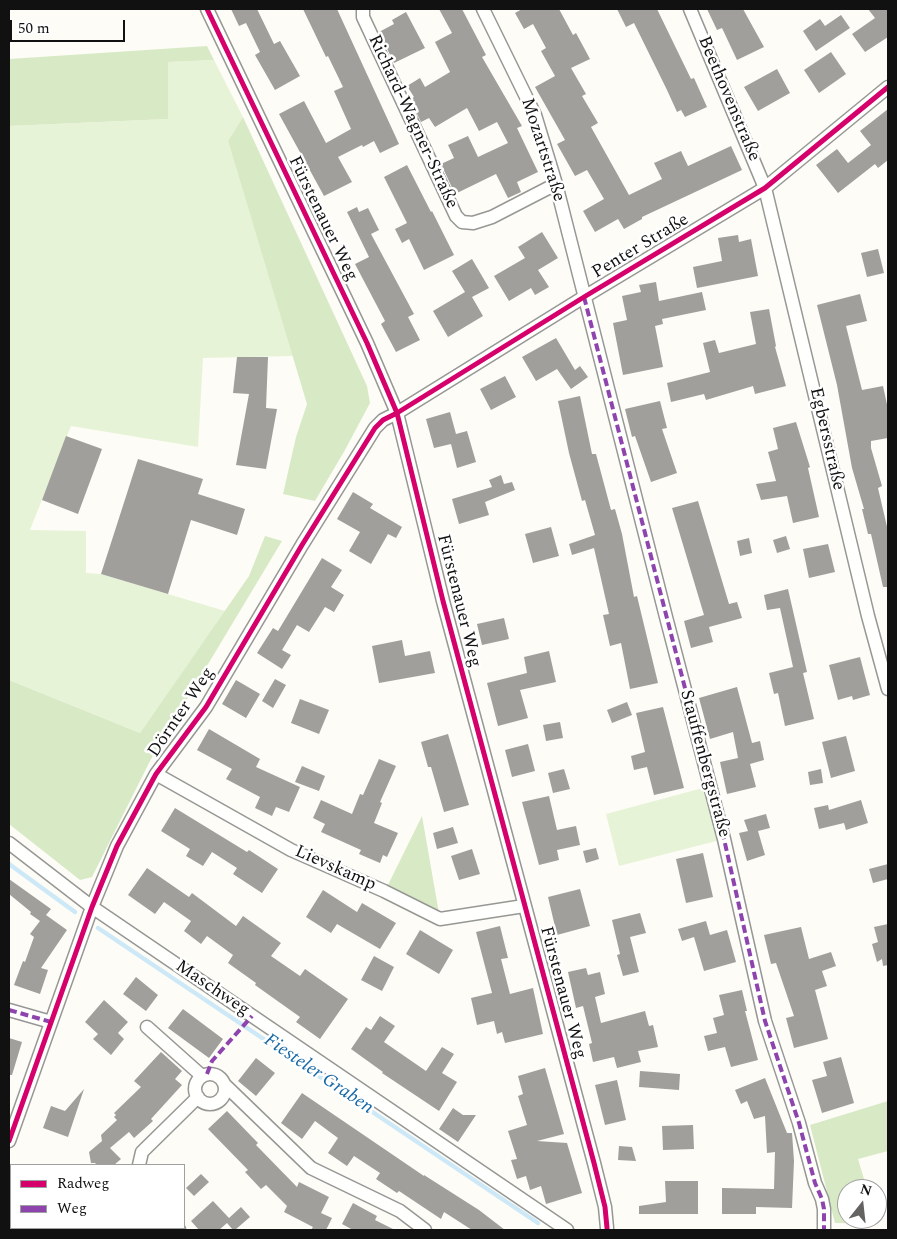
<!DOCTYPE html>
<html>
<head>
<meta charset="utf-8">
<style>
	body { margin:0 }
	#map { position:relative; width:897px; height:1239px; overflow:hidden; background:#fdfcf7; font-family:Spectral,serif }
	canvas { display:block }
	.frame { position:absolute; inset:0; border:10px solid #111; pointer-events:none }
	.legend { position:absolute; left:10px; top:1164px; width:175px; height:65px; box-sizing:border-box; background:#fff; border:1px solid #a0a0a0; margin:0; padding:6px 9px; list-style:none; font-size:15px; color:#111 }
	.legend li { display:flex; align-items:center; gap:10px; height:25px }
	.legend b { width:25px; border:1px solid #a0a0a0 }
	.north { position:absolute; left:837px; top:1179px; width:50px; height:50px; box-sizing:border-box; background:#fff; border:1px solid #a0a0a0; border-radius:50%; rotate:16deg; font-size:14px; font-weight:700; line-height:20px; text-align:center; color:#111 }
	.north::after { content:''; display:block; margin:auto; width:18px; height:22px; background:#646362; clip-path:polygon(50% 0,100% 100%,50% 72%,0 100%) }
	.scale { position:absolute; left:10px; top:20px; width:115px; height:22px; box-sizing:border-box; border:2px solid #111; border-top:0; padding-left:6px; font-size:15px; line-height:18px; white-space:nowrap; color:#111; -webkit-text-stroke:4px #fff; paint-order:stroke }
</style>
</head>
<body>
<div id="map">
<canvas width="897" height="1239"></canvas>
<div class="frame"></div>
<ul class="legend">
<li><b style="height:6px;background:#d6006c"></b>Radweg</li>
<li><b style="height:6px;background:#8e44ad"></b>Weg</li>
</ul>
<div class="north">N</div>
<div class="scale">50 m</div>
</div>
<script>
const g = document.querySelector('canvas').getContext('2d');
g.lineJoin = 'round';
function fill(path, color) { g.fillStyle = color; g.fill(path, 'evenodd'); }
const poly = rows => new Path2D(rows.map(r => 'M' + r).join(''));
function strokePath(path, color, width, dash) { g.strokeStyle = color; g.lineWidth = width; g.lineCap = dash ? 'butt' : 'round'; g.setLineDash(dash || []); g.stroke(path); }
function label(font, color, halo, rows, align = 'center') {
  g.font = font + ' Spectral,serif'; g.lineWidth = 5; g.setLineDash([]); g.textBaseline = 'middle'; g.strokeStyle = halo; g.fillStyle = color; for (const [text, x, y, turn = 0] of rows) {
    g.save(); g.translate(x, y); g.rotate((+turn || 0) * Math.PI / 180); g.textAlign = isNaN(turn) ? turn : align; if (halo) g.strokeText(text, 0, 0); g.fillText(text, 0, 0); g.restore();
  }
}
fill(poly([
	[214,60,243,117,228,141,293,356,203,358,198,447,71,426,30,530,86,531,86,573,101,574,225,611,140,733,9,680,9,126,168,119,168,62],
	[710,786,724,839,619,866,606,814]
]), '#e7f3d7');
fill(poly([
	[207,46,214,60,168,62,168,119,9,126,9,59],
	[243,117,367,386,370,403,345,450,315,501,283,494,296,437,307,404,228,141],
	[265,536,282,541,151,759,92,877,80,880,9,824,9,680,140,733,249,576],
	[422,816,440,919,385,891],
	[888,1101,888,1151,858,1159,867,1189,847,1189,847,1219,875,1219,877,1224,835,1223,810,1125]
]), '#d8eac5');
strokePath(poly([
	[9,864,75,912],
	[98,928,538,1223]
]), '#cde8f7', 4.5);
fill(poly([
	[231,9,257,9,274,44,280,41,300,76,275,90,255,55,260,52,246,23,239,26],
	[303,9,337,9,399,144,380,153,374,141,363,147,362,145,338,157,352,182,324,196,279,114,304,101,326,143,351,129,334,91,343,87,328,56,326,57],
	[439,9,462,9,486,55,482,57,522,126,517,128,538,172,517,182,521,192,508,198,496,174,455,194,441,164,454,158,448,145,468,136,478,157,508,143,497,122,479,131,467,108,435,127,429,118,421,122,410,99,414,97,407,86,420,78,425,87,450,72,435,42,452,33],
	[522,9,559,9,573,35,576,33,590,59,571,68,586,94,582,96,598,123,591,127,629,195,662,179,654,163,681,151,688,166,731,146,742,170,642,217,642,219,624,229,618,219,595,232,583,211,604,199,587,170,575,176,557,144,565,140,535,87,555,76,541,51,546,48,533,24,524,29,515,13],
	[617,9,657,9,691,79,694,78,707,107,685,117,681,110,677,112,667,90,634,23,626,27],
	[707,9,743,9,764,47,737,60,722,28,717,30],
	[868,9,888,9,888,37,865,52,852,34,875,18],
	[406,12,425,48,394,63,379,32,394,24,392,20],
	[841,15,850,28,816,51,803,31,820,19,825,26],
	[831,52,846,74,819,93,804,70],
	[777,69,790,93,758,111,744,87],
	[888,109,888,160,878,168,875,164,838,193,816,165,837,149,848,163,871,145,860,131],
	[407,165,431,212,432,211,454,255,424,270,409,239,402,243,395,229,407,223,384,177],
	[357,207,359,212,368,208,379,230,371,234,414,314,408,317,420,340,396,352,381,324,385,321,355,264,369,257,347,212],
	[542,232,558,258,538,270,549,287,535,295,531,288,509,301,494,276,525,258,518,247],
	[738,235,739,242,751,239,758,276,697,288,693,267,722,261,718,238],
	[878,249,884,273,867,277,861,253],
	[472,259,489,288,472,297,483,316,448,337,433,311,465,292,452,271],
	[656,282,659,301,702,292,706,310,662,319,663,324,655,326,663,367,623,375,613,323,627,320,622,296,641,292,639,285],
	[860,294,867,321,846,326,862,390,883,386,888,409,888,438,871,441,871,448,882,486,878,488,888,531,888,587,883,587,871,534,868,534,862,509,864,509,852,468,837,385,817,305],
	[769,309,776,346,775,347,786,386,755,394,753,386,706,400,704,394,671,402,667,383,710,372,703,343,715,340,719,353,756,344,750,312],
	[556,338,575,370,580,366,588,377,571,389,557,369,536,381,522,357],
	[237,357,268,357,266,408,277,409,266,469,236,465,249,394,233,393],
	[505,376,516,397,491,410,480,389],
	[580,396,592,454,596,454,611,510,615,509,622,534,634,597,637,596,658,683,630,689,621,643,610,646,603,615,609,614,594,548,572,555,569,544,595,535,585,500,582,501,569,453,558,401],
	[660,401,667,428,662,429,677,473,651,482,635,436,632,437,625,409],
	[450,412,456,434,467,431,476,462,457,468,451,444,434,448,426,419],
	[796,422,810,467,808,468,819,517,793,523,787,496,761,500,756,484,776,481,768,452,778,449,773,428],
	[66,436,102,449,78,514,42,500],
	[138,459,203,479,198,494,245,509,237,535,191,520,168,594,101,574],
	[501,475,504,484,512,482,515,490,485,502,489,515,459,524,452,499,492,487,489,480],
	[353,492,373,504,370,508,402,527,396,538,388,534,371,564,349,551,360,532,337,519],
	[698,501,729,604,737,602,742,618,709,627,713,642,691,648,684,621,704,615,672,508],
	[551,527,559,556,533,563,525,534],
	[786,536,790,549,777,553,773,540],
	[749,538,752,553,740,556,737,541],
	[828,544,835,572,809,578,803,549],
	[322,558,342,570,331,587,344,595,334,612,325,607,309,632,297,625,282,650,291,655,282,669,257,653,273,628,278,631],
	[788,589,807,672,803,673,814,719,785,726,778,693,774,694,769,673,793,667,780,608,767,610,764,595],
	[504,618,509,639,482,645,477,624],
	[402,640,405,656,430,651,435,673,379,683,372,646],
	[549,651,556,682,520,690,528,718,498,726,487,683,527,673,524,657],
	[860,657,870,695,853,700,852,696,838,700,829,665],
	[275,679,286,685,273,708,262,701],
	[236,680,260,694,246,718,222,704],
	[737,687,752,743,760,741,764,760,750,764,756,787,727,794,720,762,738,758,733,732,710,739,699,698],
	[300,699,329,710,319,734,291,723],
	[627,702,632,715,612,723,607,710],
	[663,707,684,788,654,795,647,767,634,770,631,756,645,752,636,713],
	[560,722,563,738,546,741,543,725],
	[209,729,260,759,256,767,300,787,289,812,276,807,272,816,255,808,260,797,226,779,232,769,197,750],
	[448,734,469,805,444,812,431,767,428,767,421,742],
	[846,736,855,771,831,778,822,742],
	[528,744,535,771,512,777,505,750],
	[379,759,396,766,380,802,382,803,374,823,398,833,387,857,383,855,380,863,359,854,361,850,321,832,325,824,313,818,321,800,352,814,360,794,363,795],
	[302,766,325,776,319,791,295,782],
	[564,769,570,789,553,793,548,773],
	[821,769,823,783,810,785,808,772],
	[549,796,557,830,576,826,580,845,557,850,559,860,539,865,522,802],
	[861,800,868,823,846,830,844,823,819,829,814,808,828,805,829,810],
	[175,808,247,852,249,850,278,869,262,893,233,874,237,868,212,852,203,866,186,856,190,849,161,831],
	[766,814,770,828,758,831,765,855,747,861,739,833,748,831,744,820],
	[453,827,458,843,437,849,433,833],
	[596,848,599,859,586,863,583,851],
	[472,849,480,874,459,880,451,856],
	[703,853,713,897,686,903,676,859],
	[888,864,888,879,873,883,869,869],
	[147,868,189,897,192,893,236,926,243,916,281,943,271,956,300,976,305,969,348,999,320,1039,296,1022,300,1017,255,985,256,983,228,963,233,955,207,936,201,944,184,931,191,921,164,902,155,914,128,895],
	[9,879,51,909,46,915,67,930,41,968,48,970,40,994,14,985,23,961,25,962,34,937,30,934,40,921,30,914,31,912,9,894],
	[580,889,590,926,557,935,548,897],
	[323,890,357,912,362,903,396,923,380,949,337,924,331,933,306,917],
	[640,913,646,933,630,937,639,972,623,976,617,955,620,954,612,920],
	[706,921,710,935,727,930,736,962,704,971,694,937,682,941,678,929],
	[888,924,888,965,883,966,882,959,877,962,872,944,878,942,874,927],
	[500,926,508,958,501,959,510,994,533,988,543,1034,505,1043,502,1032,497,1034,494,1021,477,1025,471,998,492,993,476,932],
	[801,927,809,959,831,952,836,966,822,971,827,986,815,990,828,1039,794,1048,786,1018,794,1016,776,963,771,964,764,935],
	[420,930,453,950,439,974,406,954],
	[374,956,394,967,382,991,361,980],
	[586,968,588,975,600,972,605,994,595,997,601,1023,645,1011,649,1026,653,1025,658,1047,638,1051,641,1062,617,1068,614,1057,593,1062,589,1044,592,1043,583,1006,576,1008,568,972],
	[136,977,158,995,146,1011,123,994],
	[742,990,747,1011,745,1011,758,1060,731,1067,725,1047,708,1051,704,1036,717,1033,713,1018,724,1015,719,995],
	[104,1000,128,1022,118,1033,124,1039,111,1055,93,1039,98,1034,85,1022],
	[183,1009,223,1039,209,1058,168,1028],
	[380,1016,395,1026,384,1042,426,1071,442,1047,454,1054,442,1073,457,1082,439,1111,382,1073,383,1072,351,1049,366,1027,371,1030],
	[9,1038,22,1042,12,1075,9,1075],
	[161,1052,182,1071,175,1079,182,1085,151,1119,153,1121,134,1138,129,1132,110,1148,121,1159,114,1165,97,1165,95,1163,91,1163,89,1152,102,1141,101,1135,117,1120,114,1117,116,1115,114,1113,141,1087,134,1081],
	[841,1057,854,1103,822,1113,812,1080,827,1076,823,1062],
	[256,1058,275,1073,256,1096,238,1081],
	[545,1068,564,1134,537,1141,567,1143,582,1193,546,1204,541,1186,530,1190,526,1176,517,1179,511,1160,517,1159,508,1131,527,1125,518,1096,523,1094,518,1076],
	[640,1071,680,1074,679,1090,639,1087],
	[765,1078,787,1133,792,1133,794,1161,792,1208,756,1207,756,1214,722,1214,722,1188,774,1189,775,1152,767,1153,765,1116,754,1119,747,1101,741,1104,735,1090],
	[617,1080,626,1120,605,1125,595,1085],
	[84,1089,68,1137,43,1128,51,1106,65,1111],
	[302,1093,424,1176,424,1175,479,1210,505,1230,472,1230,444,1212,441,1219,399,1191,397,1193,376,1179,380,1173,354,1156,347,1166,328,1153,338,1138,315,1121,302,1139,281,1123],
	[453,1108,463,1115,476,1115,458,1142,439,1129],
	[227,1111,258,1143,256,1145,297,1187,299,1182,329,1197,321,1213,332,1218,326,1230,311,1230,313,1227,284,1212,287,1206,266,1185,261,1189,245,1172,248,1170,208,1129],
	[693,1125,694,1149,663,1150,662,1126],
	[619,1146,632,1147,636,1161,618,1160],
	[201,1174,209,1182,194,1196,186,1188],
	[665,1181,698,1181,698,1214,639,1214,639,1206,666,1202],
	[213,1201,229,1218,241,1207,250,1217,235,1230,233,1230,227,1223,219,1230,199,1230,191,1221],
	[353,1203,377,1216,375,1220,395,1230,353,1230,342,1224]
]), '#a19f9c');
const street = poly([
	[207,9,367,343,397,413,443,601,594,1163,605,1207,607,1228],
	[363,9,363,17,456,216,462,222,473,223,492,217,556,184],
	[483,9,535,115,556,184,666,617,724,839,765,1021,799,1123,815,1183,822,1199,824,1209,824,1230],
	[690,9,765,188,868,616,888,689],
	[156,774,291,850,384,891,440,919,524,906],
	[9,843,92,907,567,1230],
	[9,1010,51,1022],
	[147,1027,202,1076],
	'195 1089a15 15 0 1 1 30 0a15 15 0 1 1-30 0Z',
	[225,1085,311,1168,400,1211,425,1230],
	[9,1141,92,907,117,846,156,774,206,707,302,545,375,428,383,420,397,413,584,297,765,188,888,87],
	[139,1165,142,1152,198,1097],
	[176,1228,179,1230]
]);
strokePath(street, '#979795', 15);
strokePath(street, '#fffffe', 12);
strokePath(poly([
	[584,297,724,839,765,1021,799,1123,815,1183,822,1199,824,1209,824,1230],
	[9,1010,51,1022],
	[207,1074,212,1061,252,1016]
]), '#8e44ad', 4, [8, 4]);
strokePath(poly([
	[207,9,367,343,397,413,443,601,594,1163,605,1207,607,1228],
	[9,1141,92,907,117,846,156,774,206,707,302,545,375,428,383,420,397,413,584,297,765,188,888,87]
]), '#d6006c', 5);
label('18px', '#111', '#fff', [
	["Beethovenstraße",728,99,67],
	["Richard-Wagner-Straße",412,122,65],
	["Mozartstraße",542,150,72],
	["Fürstenauer Weg",322,219,64],
	["Penter Straße",641,247,-31],
	["Egbersstraße",826,439,77],
	["Fürstenauer Weg",458,601,76],
	["Dörnter Weg",182,713,-56],
	["Stauffenbergstraße",704,764,75],
	["Lievskamp",335,869,24],
	["Maschweg",212,989,34],
	["Fürstenauer Weg",562,993,75]
]);
label('italic 19px', '#1768a6', '#fff', [
	["Fiesteler Graben",318,1075,34]
]);
</script>
</body>
</html>
